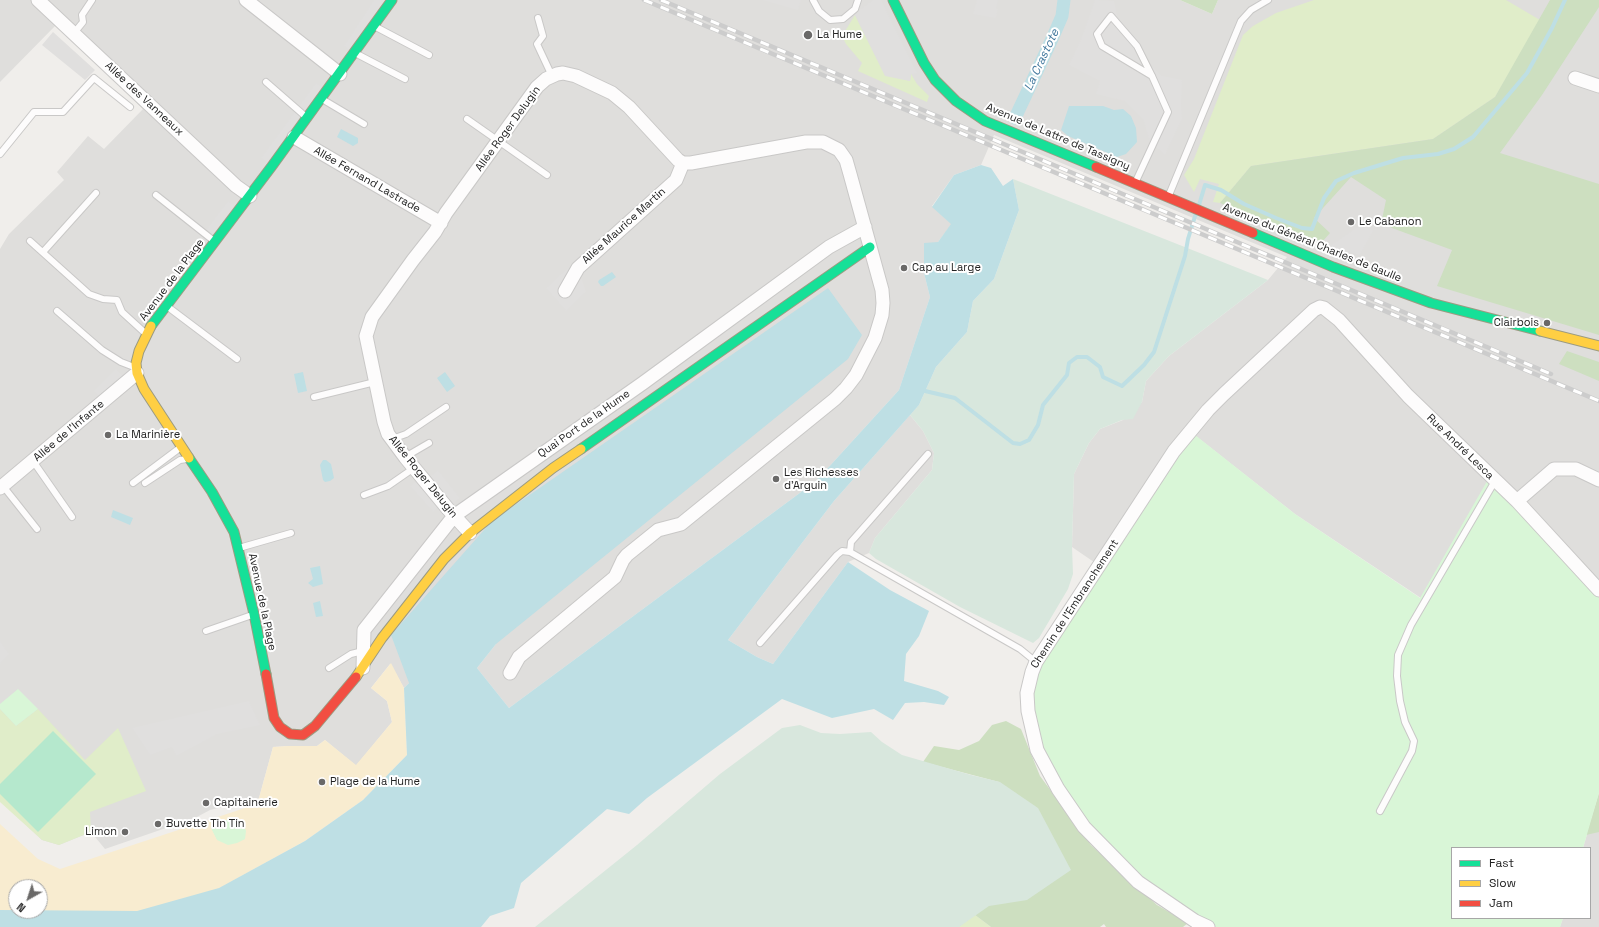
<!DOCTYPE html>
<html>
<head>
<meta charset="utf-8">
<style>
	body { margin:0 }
	#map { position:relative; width:1599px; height:927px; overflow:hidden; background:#f0eeeb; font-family:"Space Grotesk",sans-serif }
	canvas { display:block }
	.legend { position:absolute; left:1451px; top:847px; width:140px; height:72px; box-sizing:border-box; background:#fff; border:1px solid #a7a7a7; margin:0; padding:5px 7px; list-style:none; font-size:12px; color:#222 }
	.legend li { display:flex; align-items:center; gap:8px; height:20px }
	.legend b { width:20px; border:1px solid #a7a7a7 }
	.north { position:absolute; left:8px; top:879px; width:40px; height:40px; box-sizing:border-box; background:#fff; border:1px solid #a7a7a7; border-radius:50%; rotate:219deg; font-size:11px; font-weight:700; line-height:16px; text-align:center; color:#222 }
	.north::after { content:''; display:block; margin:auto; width:14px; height:18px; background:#6a6968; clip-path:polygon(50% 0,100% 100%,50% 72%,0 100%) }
</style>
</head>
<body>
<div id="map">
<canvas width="1599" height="927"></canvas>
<ul class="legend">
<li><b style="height:5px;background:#16e098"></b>Fast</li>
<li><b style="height:5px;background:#ffcf43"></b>Slow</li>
<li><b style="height:5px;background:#f24e42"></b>Jam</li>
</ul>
<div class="north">N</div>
</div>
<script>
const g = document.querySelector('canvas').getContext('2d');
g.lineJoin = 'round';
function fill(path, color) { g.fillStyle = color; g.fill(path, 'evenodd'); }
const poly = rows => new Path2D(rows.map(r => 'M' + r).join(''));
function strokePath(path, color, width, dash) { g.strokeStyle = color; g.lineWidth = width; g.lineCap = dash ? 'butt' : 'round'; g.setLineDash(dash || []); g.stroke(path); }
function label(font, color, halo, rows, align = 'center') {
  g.font = font + ' "Space Grotesk",sans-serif'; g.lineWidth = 4; g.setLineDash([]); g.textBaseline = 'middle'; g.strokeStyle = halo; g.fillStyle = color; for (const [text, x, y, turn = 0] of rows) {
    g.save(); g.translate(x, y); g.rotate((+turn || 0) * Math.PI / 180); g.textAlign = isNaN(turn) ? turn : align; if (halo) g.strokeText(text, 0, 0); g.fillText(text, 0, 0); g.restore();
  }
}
fill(poly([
	[0,0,1180,0,1212,14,1218,0,1599,0,1599,604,1487,483,1421,598,1295,514,1197,437,1107,571,1072,547,1074,474,1089,443,1100,429,1123,420,1142,402,1146,381,1169,356,1268,280,1287,257,994,135,981,165,954,175,932,206,952,224,938,242,924,273,930,297,899,390,816,481,509,708,477,668,496,644,409,683,404,688,390,664,371,688,387,701,392,722,356,766,325,740,317,746,288,746,273,747,259,798,210,810,195,818,105,849,91,832,59,845,42,840,0,801,0,249,9,234,64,180,57,172,88,136,104,149,143,109,56,25,0,82],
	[910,415,923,431,934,453,932,470,875,538,869,553,848,562,773,664,757,657,728,640,834,501],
	[1599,793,1599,927,1560,927,1563,918,1590,918,1590,848,1583,848]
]), '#dfdedc');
fill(poly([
	[1314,0,1506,0,1540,20,1495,97,1433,139,1251,166,1220,203,1213,202,1219,184,1200,179,1194,192,1184,175,1194,159,1243,35,1253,26,1276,13],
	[855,15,885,75,910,81,911,74,917,84,929,96,927,102,858,71,862,63,846,44,842,36],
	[0,709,16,726,38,709,85,760,118,728,146,791,90,812,91,832,59,845,42,840,0,802],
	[975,915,991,927,959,927]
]), '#e0edc9');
fill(poly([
	[1180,0,1218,0,1212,14],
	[1550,0,1599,0,1599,7,1542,95,1500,153,1599,184,1599,335,1437,286,1452,250,1381,224,1386,200,1351,177,1314,218,1330,233,1322,242,1220,203,1251,166,1433,139,1495,97],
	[1567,351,1599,362,1599,381,1559,364],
	[1006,721,1021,729,1040,776,1091,845,1157,905,1188,923,1183,927,1106,927,1104,924,1100,927,991,927,975,915,959,927,999,782,923,762,934,746,959,750,979,741,992,725],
	[1599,793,1599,832,1586,835]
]), '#cddfc0');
fill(poly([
	[1013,179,1268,280,1169,356,1146,381,1142,402,1133,419,1122,420,1100,429,1089,443,1074,474,1072,547,1073,574,1068,589,1039,638,1033,643,960,607,876,559,869,553,875,538,932,470,934,453,923,431,910,415,919,405,936,367,967,332,973,301,994,279,1019,210],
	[800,725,821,733,840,734,871,732,882,742,902,755,971,775,1000,782,1038,808,1071,870,1027,900,989,906,959,927,535,927,637,845,720,774,782,728]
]), '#d8e7dd');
fill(poly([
	[391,663,404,688,407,755,363,800,305,841,149,927,0,927,0,824,38,859,60,869,254,805,259,798,273,747,288,746,317,746,325,740,356,765,392,722,387,701,371,688],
	[16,887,40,887,40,911,16,911]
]), '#f8ecd0');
fill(poly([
	[1190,431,1295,514,1420,598,1490,476,1599,590,1599,793,1583,848,1452,848,1452,918,1563,918,1560,927,1208,927,1138,882,1084,827,1033,734,1029,682],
	[18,689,38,709,16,726,0,709,0,704],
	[224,820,242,820,246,831,245,839,237,843,228,845,217,840,211,828]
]), '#d9f6d7');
fill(poly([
	[53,731,96,774,38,832,0,794,0,784]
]), '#b5e8cd');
fill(poly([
	[374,0,392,0,354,54,344,46],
	[763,0,801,0,798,10],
	[873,0,881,0,917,73,911,74,910,81,885,76,855,15,857,12],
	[977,0,998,0,996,8,998,9,996,18,973,14],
	[1095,0,1114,1,1117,16,1143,50,1150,64,1162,76,1182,80,1181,105,1182,119,1165,155,1150,142,1143,119,1125,101,1096,94,1100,81,1069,65,1082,37],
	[53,32,95,70,85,80,42,45],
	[316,83,328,91,272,166,261,158],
	[228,201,240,210,201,261,189,252],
	[1365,222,1373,231,1360,255,1330,246],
	[574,262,578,268,586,292,566,311,546,288],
	[116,369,128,381,104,401,94,391],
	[438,470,460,498,448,509,443,503,433,512,410,486,422,477,425,481],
	[0,641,9,654,0,664],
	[249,701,260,725,217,734,176,756,172,747,150,755,132,728]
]), '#e0dfde');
fill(poly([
	[1069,106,1103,106,1114,110,1123,109,1131,116,1136,128,1137,142,1126,154,1117,157,1068,136,1061,130],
	[341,129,358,138,358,143,353,146,337,137],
	[981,165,991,168,1003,186,1013,179,1019,210,994,279,973,301,967,332,936,367,919,405,834,501,728,640,757,657,773,664,848,562,890,590,929,611,919,636,906,654,904,681,938,691,949,697,944,705,924,702,905,703,893,720,874,709,832,718,782,699,647,798,629,814,607,809,521,883,514,908,490,916,481,927,0,927,0,910,137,911,219,888,305,841,363,800,407,755,404,688,409,683,391,635,492,521,828,288,862,335,848,359,496,644,477,668,509,708,816,481,899,390,930,297,924,273,924,243,938,242,951,224,932,207,954,175],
	[612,272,616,277,603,286,601,286,598,282,599,280],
	[303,372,307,391,298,393,294,374],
	[445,372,455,386,447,392,437,378],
	[323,460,326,460,331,464,334,478,330,481,325,482,323,480,320,465],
	[113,510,133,518,130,525,111,517],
	[320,566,323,584,313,587,308,583,313,579,310,568],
	[320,601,323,616,316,617,313,603]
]), '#bedfe4');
strokePath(poly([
	[1199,205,1205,185,1221,190,1244,204,1276,218,1302,228,1312,229,1324,198,1336,181,1354,173,1403,158,1438,154,1454,149,1473,137,1527,73,1552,28,1565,0],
	[925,391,955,398,1013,443,1020,444,1029,440,1038,425,1043,405,1067,375,1069,363,1077,357,1087,357,1100,367,1103,377,1122,386,1144,365,1154,352,1185,256,1188,239,1196,213]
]), '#bedfe4', 4);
strokePath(poly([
	[1015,118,1052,39,1062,16,1064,0]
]), '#bedfe4', 13);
const lane = poly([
	[813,0,819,11,830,20,843,19,855,9,858,0],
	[538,18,543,36,537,44,552,76],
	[376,27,429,55],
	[74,33,83,22,82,15,92,0],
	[355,53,405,79],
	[266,82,305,116],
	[322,99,364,124],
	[467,119,547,175],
	[0,154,34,112,63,112,94,78,130,107],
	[1136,181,1168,112,1152,76,1137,46,1111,16,1097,34,1102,46,1152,76],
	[156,195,214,241],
	[1169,195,1241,21,1251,10,1268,0],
	[30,241,89,294,103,299,117,300,122,312,145,333],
	[43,252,96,193],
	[168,307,237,359],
	[57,311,102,350,121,362,134,367],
	[314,397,375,382],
	[392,439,406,434,446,407],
	[405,457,429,443],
	[33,461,72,517],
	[133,483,181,447],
	[145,483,180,460,187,459],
	[3,486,37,529],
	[364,495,388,486,414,468],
	[239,548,291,533],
	[850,552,851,542,928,454],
	[206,631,252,615],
	[760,643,837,555,842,551,850,552,1020,649,1036,662],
	[329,668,351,654,363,651],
	[1380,811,1412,751,1414,741,1405,722,1400,701,1397,676,1398,655,1411,625,1495,481]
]);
const street = poly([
	[38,0,236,186,250,196],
	[246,0,340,74],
	[1575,78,1599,86],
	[294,137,441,223],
	[565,291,578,268,676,180,683,163],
	[0,488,137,373],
	[1517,501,1554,469,1576,469,1599,480],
	[470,533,448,509,405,457,388,434,384,422,366,336,372,317,413,260,435,232,446,213,537,87,546,79,557,74,563,73,576,76,612,93,629,107,678,160,683,163,691,163,806,142,823,142,839,150,846,160,850,174,882,290,883,303,882,315,875,338,856,375,846,388,835,399,681,524,658,530,627,555,623,560,615,577,519,657,510,673],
	[363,668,364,630,454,516,643,383,829,247,865,227],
	[1208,927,1195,921,1138,882,1084,827,1058,789,1037,750,1028,711,1027,693,1032,672,1036,662,1174,451,1208,410,1224,394,1314,310,1320,307,1324,308,1339,320,1408,396,1517,501,1599,590]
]);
const fast = poly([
	[893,0,924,63,935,80,956,101,985,121,1096,167],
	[1253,233,1333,267,1431,303,1540,331],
	[151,326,272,166,392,0],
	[581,449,870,247],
	[189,458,212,492,234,532,254,614,266,674]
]);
const slow = poly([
	[151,326,139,351,136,363,137,373,144,389,189,458],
	[1540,331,1599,346],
	[356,677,382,638,444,559,470,533,553,468,581,449]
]);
const jam = poly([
	[1096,167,1253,233],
	[266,674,274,718,280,727,290,734,303,735,315,726,356,677]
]);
strokePath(lane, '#c9c8c7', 8);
strokePath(street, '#c9c8c7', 15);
strokePath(fast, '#9c9b81', 11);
strokePath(slow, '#9c9b81', 11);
strokePath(jam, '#9c9b81', 11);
strokePath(lane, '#fdfcfc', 6);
strokePath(street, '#fdfcfc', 13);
strokePath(fast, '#16e098', 9);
strokePath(slow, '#ffcf43', 9);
strokePath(jam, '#f24e42', 9);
const rail = poly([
	[644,0,1599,401],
	[661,0,1551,374]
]);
strokePath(rail, '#ccc', 4.5);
strokePath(rail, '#fff', 3, [9]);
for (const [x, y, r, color] of [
	[808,35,5,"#6a6968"],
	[1351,222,4,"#6a6968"],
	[904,268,4,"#6a6968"],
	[1547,323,4,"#6a6968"],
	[108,435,4,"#6a6968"],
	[776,479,4,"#6a6968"],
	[322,782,4,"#6a6968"],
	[206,803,4,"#6a6968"],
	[158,824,4,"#6a6968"],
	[125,832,4,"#6a6968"]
]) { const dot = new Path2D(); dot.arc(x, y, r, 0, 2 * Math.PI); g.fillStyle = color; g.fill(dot); strokePath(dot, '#fff', 1.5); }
label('11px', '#222', '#fff', [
	["La Hume",817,35],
	["Le Cabanon",1359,222],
	["Cap au Large",912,268],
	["Clairbois",1539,323,"right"],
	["La Marinière",116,435],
	["Les Richesses",784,473],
	["d'Arguin",784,486],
	["Plage de la Hume",330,782],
	["Capitainerie",214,803],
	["Buvette Tin Tin",166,824],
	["Limon",117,832,"right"]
], 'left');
label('11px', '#222', '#fff', [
	["Allée des Vanneaux",144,99,43],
	["Allée Roger Delugin",508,129,-54],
	["Avenue de Lattre de Tassigny",1058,137,23],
	["Allée Fernand Lastrade",367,180,30],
	["Allée Maurice Martin",624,226,-42],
	["Avenue du Général Charles de Gaulle",1312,243,22],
	["Avenue de la Plage",172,280,-53],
	["Quai Port de la Hume",584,424,-35],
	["Allée de l'Infante",69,431,-40],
	["Rue André Lesca",1460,447,44],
	["Allée Roger Delugin",423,477,51],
	["Avenue de la Plage",262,602,78],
	["Chemin de l'Embranchement",1075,604,-57]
]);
label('italic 12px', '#41789d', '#fff', [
	["La Crastote",1042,60,-65]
]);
</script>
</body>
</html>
